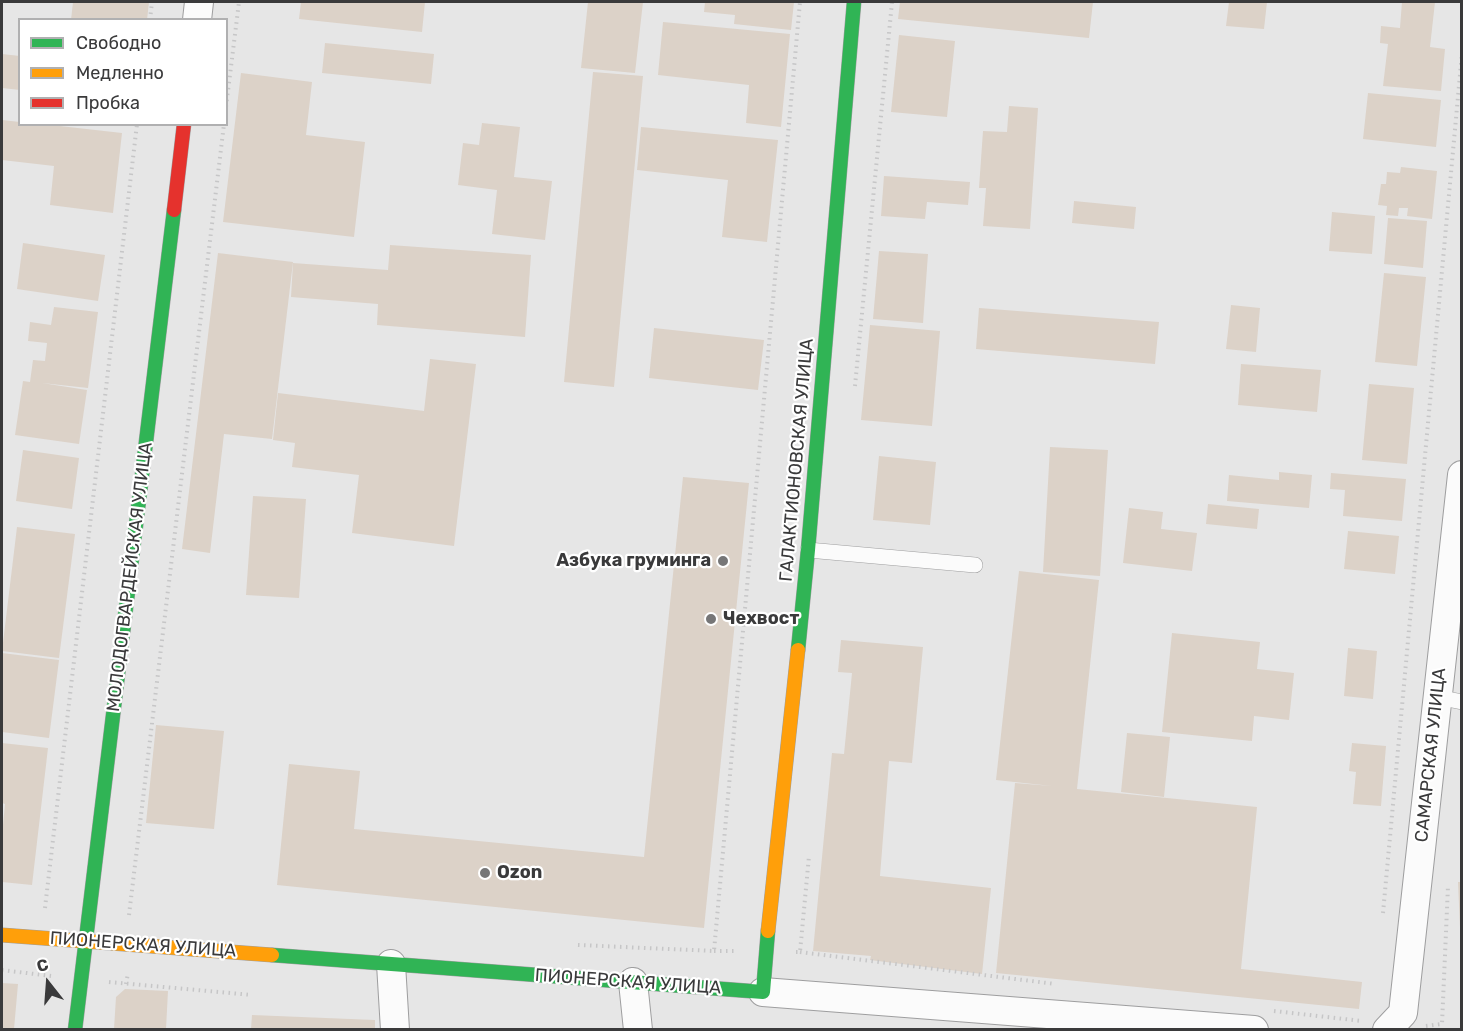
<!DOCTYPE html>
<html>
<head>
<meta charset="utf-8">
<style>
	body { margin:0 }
	#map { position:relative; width:1463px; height:1031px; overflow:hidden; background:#e6e6e6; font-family:Rubik,sans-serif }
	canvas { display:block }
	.frame { position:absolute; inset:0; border:3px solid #3a3a3b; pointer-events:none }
	.legend { position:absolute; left:18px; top:18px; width:210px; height:108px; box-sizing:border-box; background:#fff; border:2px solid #b0b0b1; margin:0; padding:8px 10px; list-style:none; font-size:18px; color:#3a3a3b }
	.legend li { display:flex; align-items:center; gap:12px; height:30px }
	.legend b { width:30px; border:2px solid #b0b0b1 }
	.north { position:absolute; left:18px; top:953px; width:60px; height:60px; -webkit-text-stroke:4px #fff; paint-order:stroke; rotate:343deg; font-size:16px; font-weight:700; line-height:24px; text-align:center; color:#3a3a3b }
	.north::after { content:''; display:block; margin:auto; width:21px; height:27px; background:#3a3a3b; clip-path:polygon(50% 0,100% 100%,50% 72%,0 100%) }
</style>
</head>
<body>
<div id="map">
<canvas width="1463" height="1031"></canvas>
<div class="frame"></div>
<ul class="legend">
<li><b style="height:8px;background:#30b455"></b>Свободно</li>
<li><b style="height:8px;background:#ff9f0a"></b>Медленно</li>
<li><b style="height:8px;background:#e5322d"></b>Пробка</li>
</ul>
<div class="north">С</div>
</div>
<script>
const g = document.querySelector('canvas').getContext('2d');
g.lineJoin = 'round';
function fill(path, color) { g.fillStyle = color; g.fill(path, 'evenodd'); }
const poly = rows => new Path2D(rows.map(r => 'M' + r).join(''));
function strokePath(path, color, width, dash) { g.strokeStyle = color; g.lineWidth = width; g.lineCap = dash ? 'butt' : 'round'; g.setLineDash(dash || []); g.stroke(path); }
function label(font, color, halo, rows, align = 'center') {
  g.font = font + ' Rubik,sans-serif'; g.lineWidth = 4.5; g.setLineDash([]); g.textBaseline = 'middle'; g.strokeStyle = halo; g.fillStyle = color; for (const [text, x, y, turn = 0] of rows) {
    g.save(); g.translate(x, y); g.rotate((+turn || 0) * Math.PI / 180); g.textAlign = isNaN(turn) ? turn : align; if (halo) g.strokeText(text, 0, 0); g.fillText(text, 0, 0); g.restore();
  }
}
fill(poly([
	[73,2,149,2,147,20,71,20],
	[301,2,425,2,422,32,299,19],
	[588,2,643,2,635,73,581,68],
	[705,2,794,2,791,30,734,24,735,15,704,12],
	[900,2,1093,2,1089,38,898,19],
	[1229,2,1267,2,1264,29,1226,26],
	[1402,2,1435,2,1430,47,1445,49,1441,91,1383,86,1388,44,1380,43,1381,26,1400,28],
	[663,22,790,34,781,127,746,123,749,85,658,75],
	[899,35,955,41,947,117,891,112],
	[325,43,434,54,431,84,322,73],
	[2,54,20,56,20,90,2,88],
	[593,72,643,76,614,387,564,382],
	[241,73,312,82,306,135,365,142,354,237,223,222],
	[1368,93,1441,100,1436,147,1363,139],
	[1009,106,1038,108,1030,229,983,226,986,188,979,188,983,131,1007,132],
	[2,120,20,122,20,124,42,124,122,133,113,213,50,205,54,166,2,160],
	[482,123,520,127,514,177,552,181,545,240,492,234,497,190,458,185,463,143,479,145],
	[641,127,778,140,767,242,722,237,728,180,637,170],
	[1401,167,1437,171,1432,219,1407,216,1408,208,1399,208,1398,216,1386,215,1387,206,1378,205,1381,184,1386,184,1387,172,1400,173],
	[884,176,970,182,968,205,927,202,925,219,881,216],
	[1074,201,1136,207,1134,229,1072,223],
	[1332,212,1375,216,1372,254,1329,251],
	[1388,218,1427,221,1423,268,1384,264],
	[23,243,105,255,98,301,17,289],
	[390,245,531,255,525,337,377,325,378,304,291,297,293,263,388,270],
	[879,251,928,254,923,323,873,319],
	[218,253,293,262,272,439,224,434,210,553,182,549],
	[1384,273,1426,277,1417,366,1375,362],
	[1231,305,1260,308,1256,352,1226,349],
	[54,307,98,312,88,388,42,383,87,390,79,444,15,435,23,381,30,382,33,360,45,361,47,343,28,341,30,322,51,325],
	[979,308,1159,322,1155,364,976,349],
	[870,325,940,331,932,426,861,420],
	[654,328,764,340,758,390,649,378],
	[430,359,476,364,454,546,352,533,359,475,292,467,295,443,273,440,278,393,424,411],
	[1241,364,1321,370,1317,412,1238,405],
	[1369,384,1414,388,1407,464,1362,460],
	[1050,447,1108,450,1100,576,1043,572],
	[23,450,79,458,72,509,16,501],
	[879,456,936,462,930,525,873,520],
	[1279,472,1312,475,1309,508,1227,501,1229,475,1279,480],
	[1331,473,1406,479,1402,521,1343,516,1345,490,1330,489],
	[683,477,749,483,704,928,277,885,289,764,360,771,354,829,644,857],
	[253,496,306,499,299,598,246,595],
	[1208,504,1259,509,1257,529,1206,524],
	[1129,508,1163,512,1161,529,1197,533,1192,571,1123,563],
	[17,527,75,534,59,658,2,651],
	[1348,531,1399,536,1395,574,1344,569],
	[1019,571,1099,580,1077,789,1257,807,1241,969,1362,982,1359,1009,996,973,1015,783,1052,786,996,780],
	[1172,633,1260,642,1257,669,1294,673,1289,720,1254,716,1252,741,1162,732],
	[841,640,923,647,912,763,889,761,880,876,991,888,982,974,870,960,871,956,813,951,832,753,844,754,852,673,838,672],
	[1348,648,1377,651,1373,699,1344,696],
	[2,653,59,660,49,738,2,732],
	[156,725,224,731,214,829,146,823],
	[1127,733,1170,737,1164,797,1121,792],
	[2,743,48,748,32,885,2,882,2,835,5,804,2,803],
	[1352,743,1386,746,1381,806,1353,804,1356,772,1349,771],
	[1458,882,1461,882,1461,927,1460,927],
	[2,983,18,984,14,1029,2,1029],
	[125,989,168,991,166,1029,114,1029,116,997],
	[252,1015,375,1020,375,1029,251,1029]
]), '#dcd2c8');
const lane = poly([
	[808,550,975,565],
	[1437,697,1462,702]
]);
const street = poly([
	[197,20,199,2],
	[391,964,395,1030],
	[633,982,638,1030],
	[763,992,1254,1030],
	[1387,1030,1403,1013,1462,475]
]);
const fast = poly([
	[798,650,808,550,854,2],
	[272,955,763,992,768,931],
	[75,1030,174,210]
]);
const slow = poly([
	[768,931,798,650],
	[2,935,272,955]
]);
const jam = poly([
	[174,210,184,124]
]);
strokePath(lane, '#9e9e9f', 16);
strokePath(street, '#9e9e9f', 30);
strokePath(fast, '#9e9e9f', 15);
strokePath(slow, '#9e9e9f', 15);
strokePath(jam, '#9e9e9f', 15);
strokePath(poly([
	[150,20,152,2],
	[226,107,239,2],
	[855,386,892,2],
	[45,908,137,124],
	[1383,913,1462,53],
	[129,915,224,124],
	[578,945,714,951,800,2],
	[714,951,738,951],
	[796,952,800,952,809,856],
	[800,952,1055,984],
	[2,970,51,976],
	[109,982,252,995],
	[126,984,128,973],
	[1274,1011,1362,1021],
	[1426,1026,1442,1024,1448,886]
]), '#c6c6c7', 4, [1.5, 4.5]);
strokePath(lane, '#fbfbfb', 15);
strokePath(street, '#fbfbfb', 28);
strokePath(fast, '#30b455', 14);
strokePath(slow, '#ff9f0a', 14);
strokePath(jam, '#e5322d', 14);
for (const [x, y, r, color] of [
	[723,561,6,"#767677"],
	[711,619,6,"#767677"],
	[485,873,6,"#767677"]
]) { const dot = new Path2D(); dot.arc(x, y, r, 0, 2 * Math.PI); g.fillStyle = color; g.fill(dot); strokePath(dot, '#fff', 2); }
label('18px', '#3a3a3b', '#fff', [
	["ГАЛАКТИОНОВСКАЯ УЛИЦА",797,460,-85],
	["МОЛОДОГВАРДЕЙСКАЯ УЛИЦА",130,577,-83],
	["САМАРСКАЯ УЛИЦА",1431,755,-84],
	["ПИОНЕРСКАЯ УЛИЦА",143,945,4],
	["ПИОНЕРСКАЯ УЛИЦА",628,982,4]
]);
label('bold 18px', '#3a3a3b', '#fff', [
	["Азбука груминга",711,561,"right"],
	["Чехвост",723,619],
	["Ozon",497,873]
], 'left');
</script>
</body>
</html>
